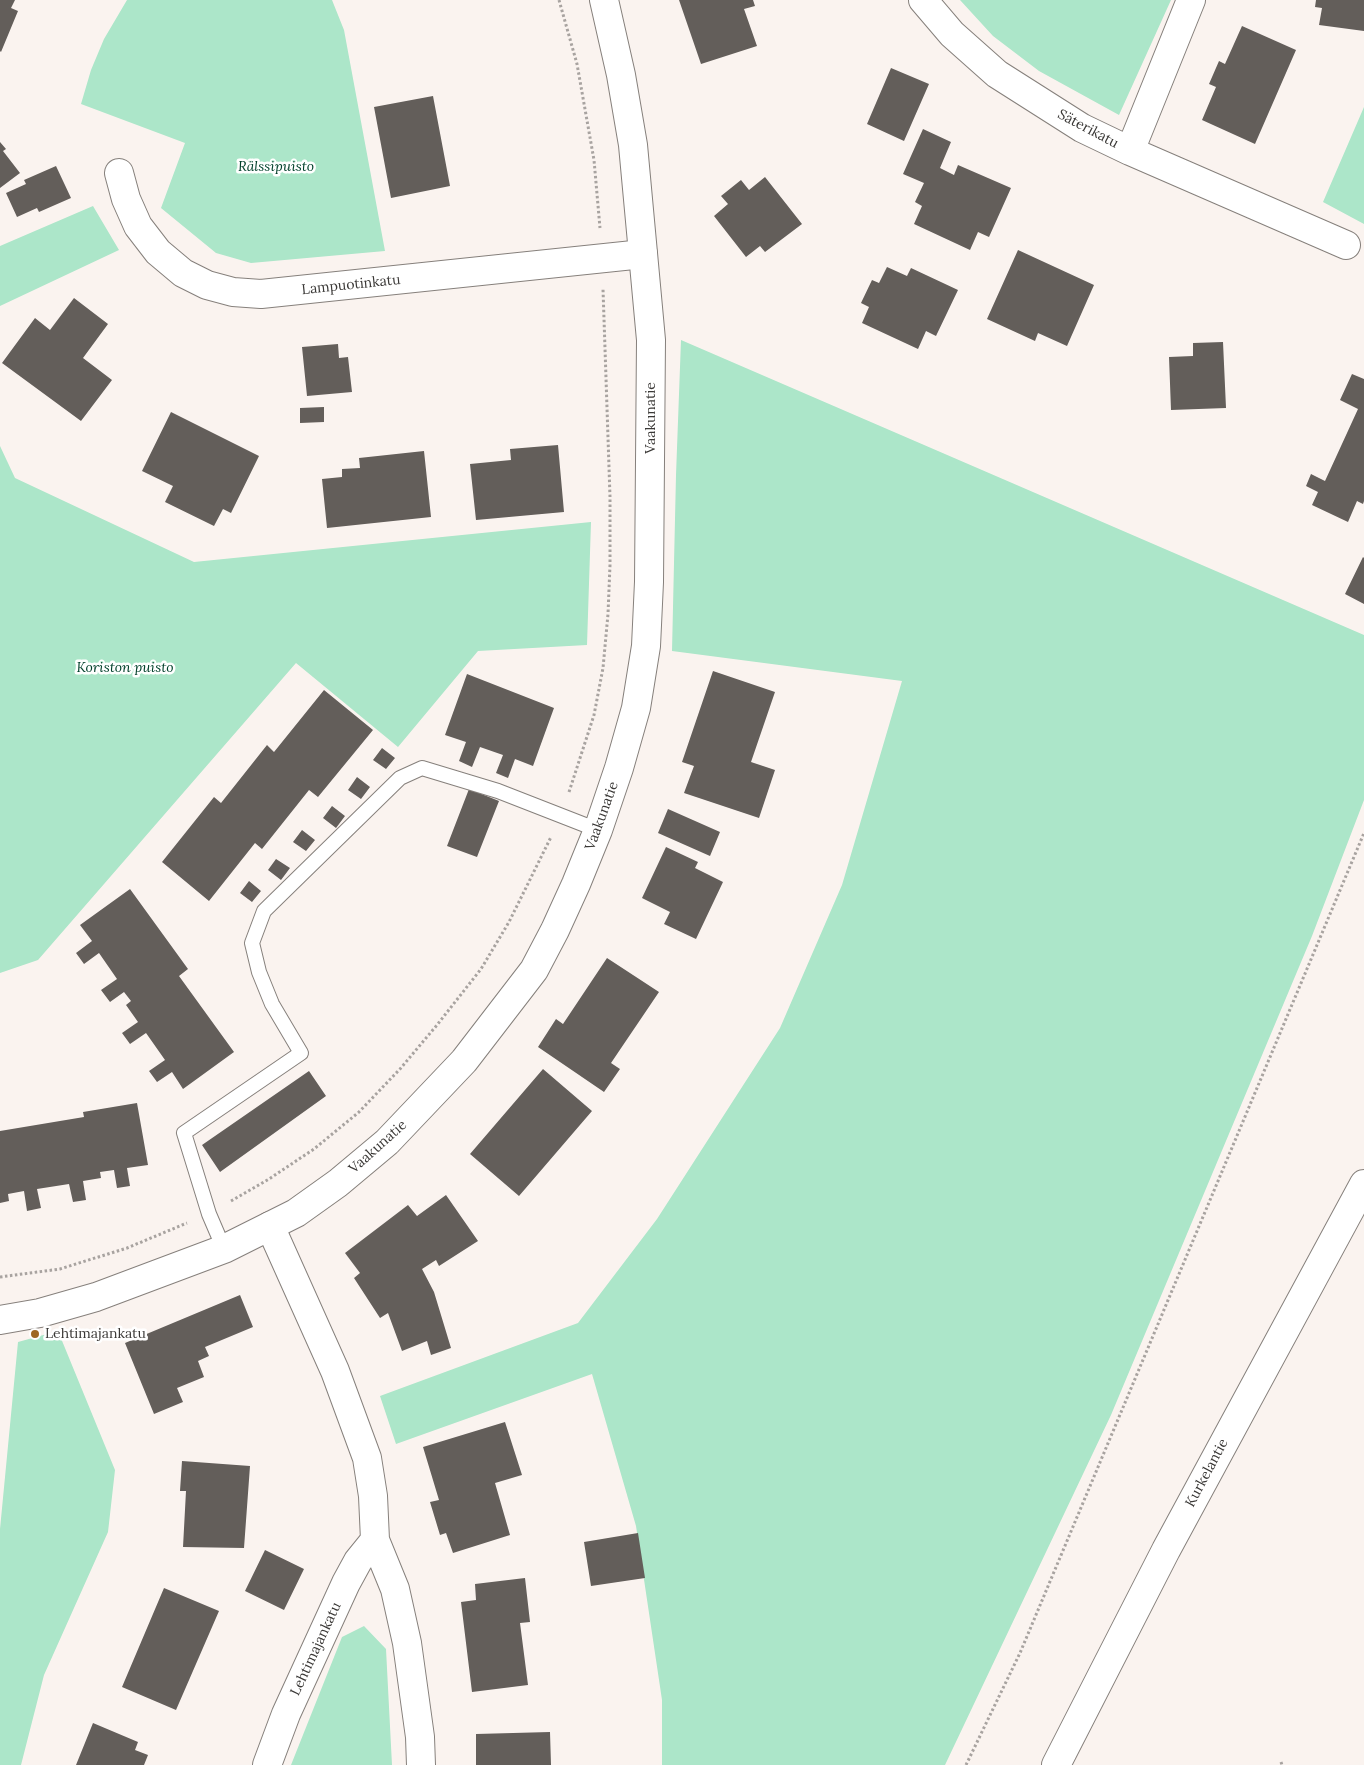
<!DOCTYPE html>
<html>
<head>
<meta charset="utf-8">
<style>
	body { margin:0 }
	canvas { display:block; background:#faf3ef }
</style>
</head>
<body>
<canvas width="1364" height="1765"></canvas>
<script>
const g = document.querySelector('canvas').getContext('2d');
g.lineJoin = 'round';
function fill(path, color) { g.fillStyle = color; g.fill(path, 'evenodd'); }
const poly = rows => new Path2D(rows.map(r => 'M' + r).join(''));
function strokePath(path, color, width, dash) { g.strokeStyle = color; g.lineWidth = width; g.lineCap = dash ? 'butt' : 'round'; g.setLineDash(dash || []); g.stroke(path); }
function label(font, color, halo, rows, align = 'center') {
  g.font = font + ' Lora,serif'; g.lineWidth = 5; g.setLineDash([]); g.textBaseline = 'middle'; g.strokeStyle = halo; g.fillStyle = color; for (const [text, x, y, turn = 0] of rows) {
    g.save(); g.translate(x, y); g.rotate((+turn || 0) * Math.PI / 180); g.textAlign = isNaN(turn) ? turn : align; if (halo) g.strokeText(text, 0, 0); g.fillText(text, 0, 0); g.restore();
  }
}
fill(poly([
	[127,0,332,0,344,30,385,251,251,263,216,253,161,208,185,143,81,104,91,70,104,39],
	[960,0,1171,0,1119,115,1039,71,993,36],
	[1364,107,1364,224,1323,202],
	[93,206,119,250,0,306,0,246],
	[681,340,1364,635,1364,800,1312,936,1111,1415,945,1765,662,1765,662,1700,636,1526,592,1374,396,1444,380,1396,578,1323,657,1219,780,1028,842,885,902,681,672,651,676,475],
	[0,446,15,478,194,562,591,522,587,645,478,651,398,747,296,663,38,960,0,973],
	[58,1331,115,1470,108,1532,44,1675,21,1765,0,1765,0,1529,18,1342],
	[364,1626,386,1649,392,1765,291,1765,342,1637]
]), '#ace6c9');
fill(poly([
	[0,0,15,0,11,8,18,11,1,52,0,51],
	[679,0,753,0,755,6,744,9,757,46,701,64],
	[1316,0,1364,0,1364,31,1319,25,1322,8,1315,7],
	[1242,26,1296,50,1255,144,1202,120,1216,87,1209,84,1219,61,1225,64],
	[891,68,929,84,904,141,867,124],
	[433,96,450,186,391,198,374,107],
	[923,129,951,142,940,168,954,175,958,165,1011,188,989,237,978,232,970,250,914,224,922,206,915,202,924,183,903,174],
	[0,142,6,149,3,151,20,173,0,188],
	[56,166,71,198,39,212,37,208,17,217,6,193,26,184,24,180],
	[765,177,802,224,765,252,760,246,746,257,714,216,728,204,721,196,741,180,749,190],
	[1018,250,1094,285,1067,346,1038,333,1035,341,987,319],
	[887,267,907,276,911,268,958,290,936,336,926,331,918,349,862,323,869,307,861,303,872,280,879,283],
	[74,298,108,324,83,358,112,380,81,421,2,363,35,318,50,330],
	[1223,342,1226,408,1171,410,1169,357,1193,356,1193,343],
	[338,344,339,358,348,357,352,392,307,396,302,347],
	[1352,374,1364,379,1364,501,1363,504,1357,501,1348,522,1312,505,1318,492,1306,486,1311,474,1325,481,1358,409,1340,400],
	[324,407,324,422,300,423,300,408],
	[171,412,259,456,231,513,223,509,214,526,165,502,173,486,142,471],
	[558,445,564,512,476,520,470,464,511,460,510,449],
	[424,451,431,517,327,528,322,479,342,477,342,469,360,468,359,458],
	[1363,557,1364,558,1364,604,1345,594],
	[713,671,775,692,751,762,775,770,759,818,684,793,694,766,682,762],
	[467,674,554,708,533,766,515,759,508,778,496,773,503,755,480,747,472,767,459,761,466,742,445,735],
	[324,690,373,730,318,797,309,790,262,849,255,843,209,901,162,862,214,797,221,803,267,745,274,752],
	[382,748,395,758,386,769,373,760],
	[357,777,370,787,361,799,348,790],
	[469,789,499,801,477,857,447,846],
	[332,806,345,816,336,828,323,818],
	[668,809,720,832,710,856,658,833],
	[302,830,315,840,306,851,293,842],
	[666,847,698,862,695,868,723,882,696,939,664,924,670,912,642,898],
	[276,859,290,868,281,880,268,870],
	[249,881,261,891,252,902,240,893],
	[130,889,188,969,179,976,234,1052,183,1089,172,1072,157,1082,149,1071,165,1060,146,1033,130,1044,122,1033,138,1022,126,1005,131,1001,124,992,110,1002,101,990,117,979,99,953,84,964,76,953,92,941,80,925],
	[607,958,659,992,611,1063,620,1069,604,1092,538,1047,556,1019,563,1024],
	[543,1069,592,1111,519,1196,470,1154],
	[309,1071,326,1096,220,1172,202,1145],
	[137,1103,148,1165,127,1168,130,1186,117,1188,114,1170,100,1172,101,1178,83,1181,86,1200,73,1202,69,1184,37,1189,41,1208,27,1211,24,1191,8,1194,9,1201,0,1203,0,1131,84,1117,83,1112],
	[446,1195,478,1241,439,1266,436,1260,422,1269,434,1292,451,1348,431,1355,427,1341,402,1351,388,1313,380,1318,354,1278,360,1273,345,1253,408,1205,417,1216],
	[240,1295,253,1327,205,1347,209,1356,198,1361,204,1377,177,1388,183,1402,154,1414,125,1343],
	[505,1422,522,1475,495,1483,510,1535,453,1553,446,1533,440,1535,430,1502,439,1500,423,1447],
	[182,1461,250,1466,244,1548,183,1547,186,1491,180,1491],
	[638,1533,645,1578,591,1586,584,1542],
	[265,1550,304,1569,284,1610,245,1591],
	[525,1578,530,1622,520,1623,528,1685,472,1692,461,1602,476,1600,475,1584],
	[164,1588,219,1611,176,1710,122,1687],
	[93,1723,138,1742,135,1750,148,1755,144,1765,76,1765],
	[550,1732,551,1765,476,1765,476,1734]
]), '#635e5a');
const service = poly([
	[224,1249,209,1214,184,1133,301,1053,272,1004,259,972,252,943,264,911,400,778,422,768,498,791,598,830]
]);
const minor = poly([
	[923,0,952,34,997,74,1082,128,1130,151,1191,0],
	[1130,151,1346,245],
	[119,173,126,199,138,226,158,252,183,273,207,285,233,292,261,294,643,254],
	[270,1226,335,1371,367,1458,373,1496,375,1540,395,1589,407,1643,420,1737,421,1765],
	[267,1765,286,1714,346,1583,358,1561,375,1540]
]);
const tertiary = poly([
	[0,1320,40,1313,96,1297,224,1249,296,1213,338,1183,387,1142,464,1061,534,970,555,930,576,884,598,830,619,768,636,708,646,646,649,582,651,340,633,145,621,75,604,0],
	[1056,1765,1166,1550,1364,1184]
]);
strokePath(service, '#86807c', 16);
strokePath(minor, '#86807c', 30);
strokePath(tertiary, '#86807c', 30);
strokePath(poly([
	[559,0,577,64,594,160,600,228],
	[569,792,594,715,603,668,608,614,610,565,610,497,603,289],
	[231,1201,269,1179,314,1149,359,1112,400,1069,437,1025,481,969,509,922,551,837],
	[0,1277,60,1269,127,1248,187,1223],
	[1281,1762,1282,1765],
	[966,1765,1020,1653,1364,833]
]), '#a8a3a0', 3, [2.5, 2.5]);
strokePath(service, '#fff', 14);
strokePath(minor, '#fff', 28);
strokePath(tertiary, '#fff', 28);
for (const [x, y, r, color] of [
	[35,1334,5,"#9e6722"]
]) { const dot = new Path2D(); dot.arc(x, y, r, 0, 2 * Math.PI); g.fillStyle = color; g.fill(dot); strokePath(dot, '#fff', 2); }
label('14px', '#3a3836', '#fff', [
	["Säterikatu",1088,129,28],
	["Lampuotinkatu",351,285,-6],
	["Vaakunatie",651,418,-90],
	["Vaakunatie",602,816,-70],
	["Vaakunatie",378,1147,-42],
	["Kurkelantie",1207,1473,-62],
	["Lehtimajankatu",316,1649,-65]
]);
label('italic 14px', '#00402a', '#fff', [
	["Rälssipuisto",276,167],
	["Koriston puisto",125,668]
]);
label('14px', '#3a3836', '#fff', [
	["Lehtimajankatu",45,1334]
], 'left');
</script>
</body>
</html>
